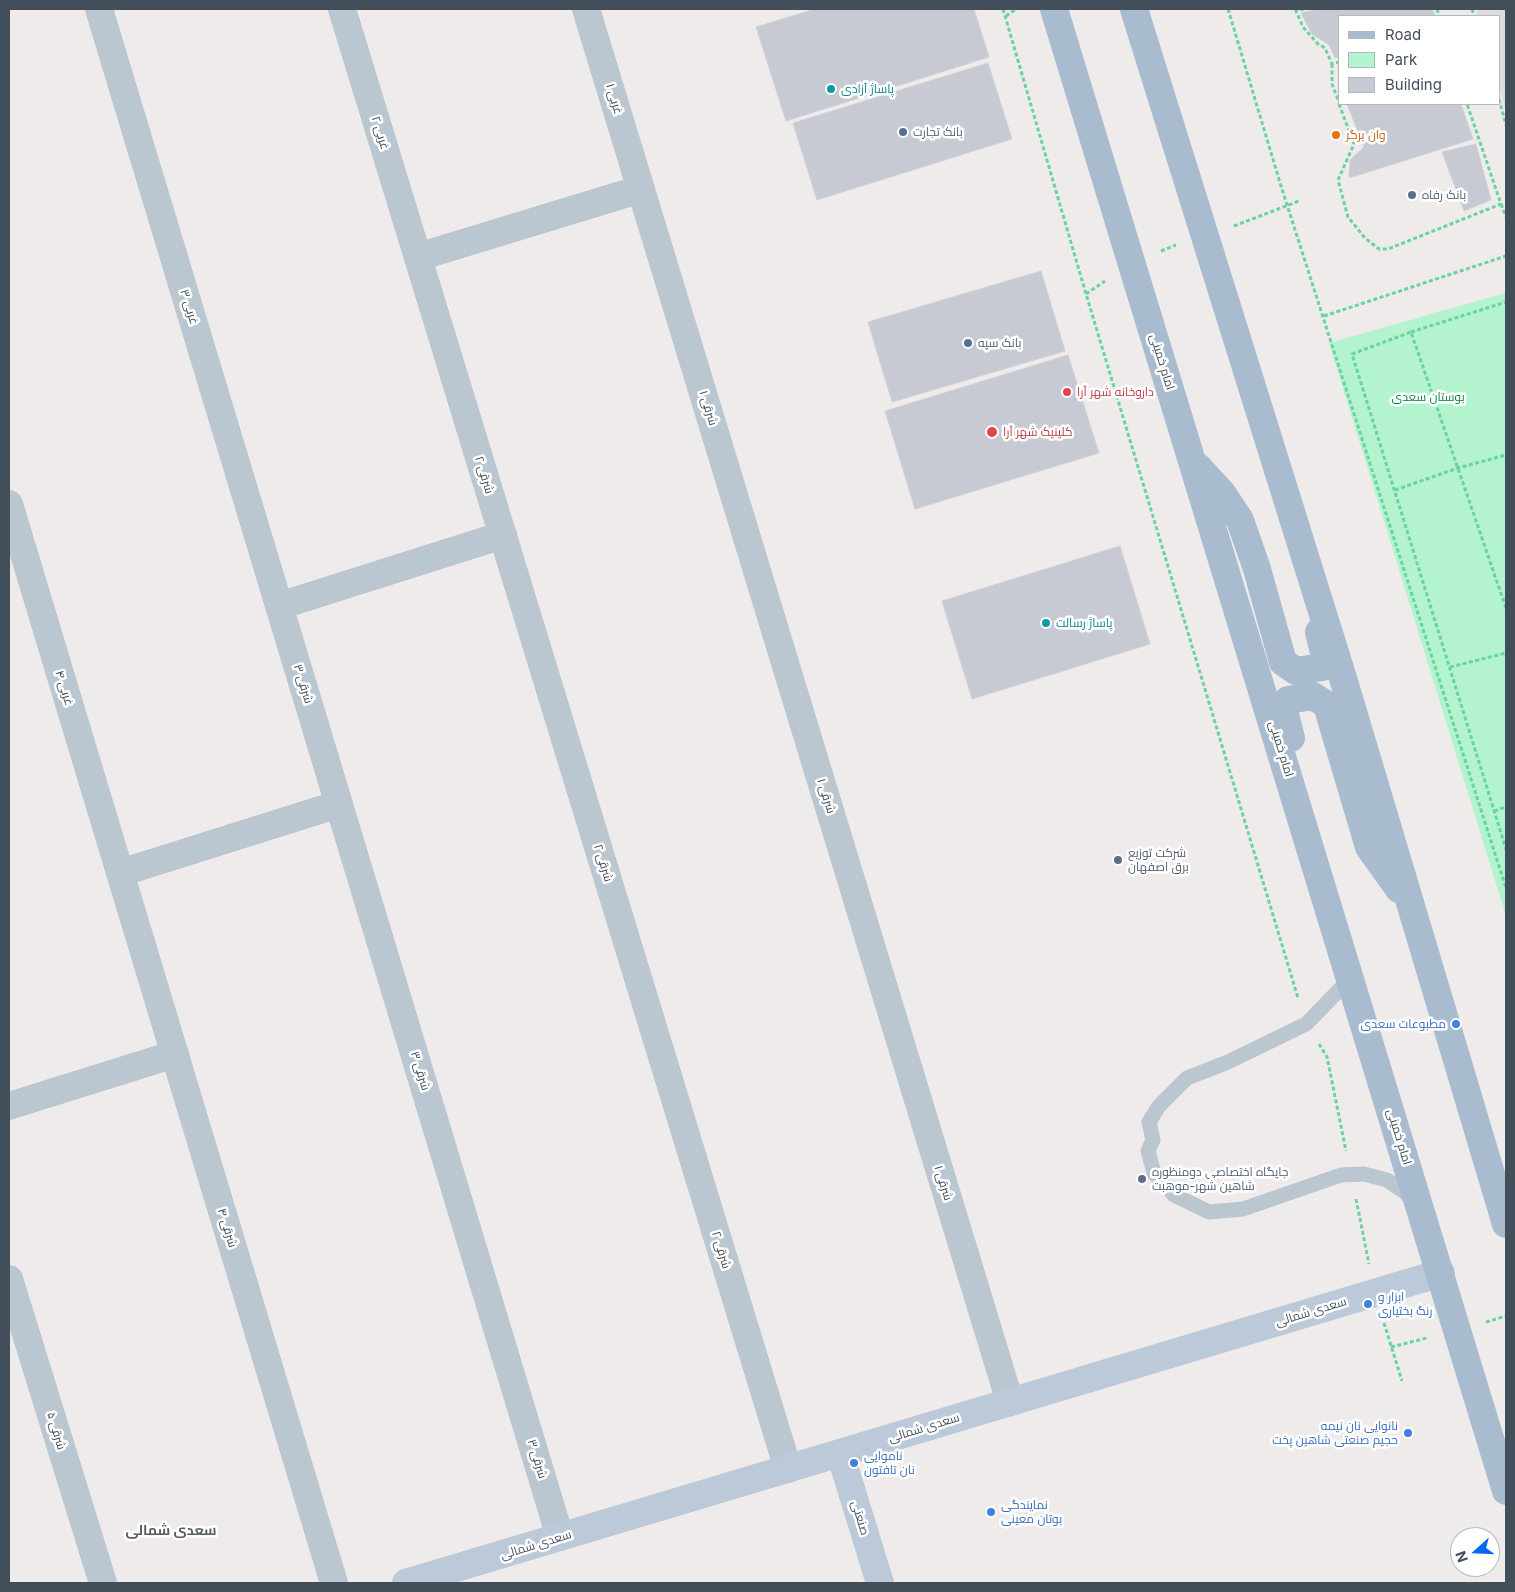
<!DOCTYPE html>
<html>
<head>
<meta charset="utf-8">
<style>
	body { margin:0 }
	#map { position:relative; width:1515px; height:1592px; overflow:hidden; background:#efebeb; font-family:Inter,sans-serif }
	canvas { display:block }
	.frame { position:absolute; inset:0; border:10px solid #424f5b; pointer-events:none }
	.legend { position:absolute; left:1338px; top:15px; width:162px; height:90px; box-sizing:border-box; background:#fff; border:1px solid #b3b9bd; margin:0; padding:6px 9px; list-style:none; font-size:15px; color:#424f5b }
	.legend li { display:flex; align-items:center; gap:10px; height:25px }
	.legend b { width:25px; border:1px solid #b3b9bd }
	.north { position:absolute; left:1450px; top:1527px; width:50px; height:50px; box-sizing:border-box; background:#fff; border:1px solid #b3b9bd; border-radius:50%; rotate:250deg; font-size:14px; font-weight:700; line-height:20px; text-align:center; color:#424f5b }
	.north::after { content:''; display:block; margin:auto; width:18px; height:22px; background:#0569ef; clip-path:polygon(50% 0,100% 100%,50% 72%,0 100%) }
</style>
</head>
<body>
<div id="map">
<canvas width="1515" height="1592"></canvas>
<div class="frame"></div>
<ul class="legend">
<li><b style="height:6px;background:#a8bbcf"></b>Road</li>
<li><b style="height:14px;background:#b3f3cd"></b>Park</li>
<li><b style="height:14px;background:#c7cad3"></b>Building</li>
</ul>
<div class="north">N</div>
</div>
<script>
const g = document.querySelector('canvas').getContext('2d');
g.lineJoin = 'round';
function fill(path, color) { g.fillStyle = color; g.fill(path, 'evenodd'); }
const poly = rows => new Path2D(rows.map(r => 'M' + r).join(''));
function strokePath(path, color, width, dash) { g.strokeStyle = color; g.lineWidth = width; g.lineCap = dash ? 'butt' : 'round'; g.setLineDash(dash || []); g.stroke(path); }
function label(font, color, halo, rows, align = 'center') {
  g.font = font + ' Inter,Cairo,sans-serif'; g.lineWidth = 5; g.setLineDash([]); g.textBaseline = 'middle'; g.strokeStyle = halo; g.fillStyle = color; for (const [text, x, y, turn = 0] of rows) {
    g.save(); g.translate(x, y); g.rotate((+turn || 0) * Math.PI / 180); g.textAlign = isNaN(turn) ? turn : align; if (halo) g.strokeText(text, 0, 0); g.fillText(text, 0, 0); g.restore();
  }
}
fill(poly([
	[1476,9,1506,9,1506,112,1499,86,1499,16,1478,16]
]), '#e0dcdd');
fill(poly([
	[1505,293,1506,298,1506,916,1329,343]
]), '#b3f3cd');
const building = poly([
	[815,9,974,9,989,57,786,121,756,27,815,9],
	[1319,9,1432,9,1435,16,1339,16,1339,57,1335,58,1329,45,1312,34,1301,13,1319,9],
	[988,63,1012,139,817,200,793,123,988,63],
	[1347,104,1461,104,1473,139,1349,178,1350,160,1364,147,1347,104],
	[1476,144,1491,200,1464,211,1442,152,1476,144],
	[1041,271,1065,351,892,402,868,322,1041,271],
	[1068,355,1099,453,915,509,885,411,1068,355],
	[1120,546,1150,644,972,699,942,601,1120,546]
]);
fill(building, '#c7cad3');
strokePath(building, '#cfd1d9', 1);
strokePath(poly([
	[1003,9,1086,294,1298,998],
	[1228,9,1281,186,1506,888],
	[1304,9,1296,11,1303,27,1318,44,1325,48,1332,64,1339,62],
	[1437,9,1439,16],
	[1472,9,1474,16],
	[1006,16,1016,9],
	[1332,64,1332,84,1339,102],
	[1499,99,1506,125],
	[1339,104,1354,144,1338,180,1348,217,1365,238,1379,249,1388,249,1501,204,1467,104],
	[1501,204,1506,217],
	[1234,226,1299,201],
	[1161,251,1176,245],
	[1086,294,1105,281],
	[1324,316,1506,256],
	[1411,332,1506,302],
	[1395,490,1458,468,1506,455],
	[1506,608,1411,332,1352,354,1506,849],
	[1450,667,1506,653],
	[1494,811,1506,807],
	[1319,1044,1327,1057,1346,1151],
	[1356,1199,1369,1264],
	[1486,1322,1506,1316],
	[1384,1323,1402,1381],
	[1391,1347,1427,1338]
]), '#68d4a0', 3, [4, 2.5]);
strokePath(poly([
	[1351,978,1306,1024,1228,1062,1187,1078,1159,1106,1149,1122,1153,1140,1148,1151,1154,1173,1174,1195,1209,1212,1243,1209,1341,1175,1364,1174,1387,1180,1406,1193,1414,1203]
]), '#bac6d0', 15);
strokePath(poly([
	[99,9,560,1537],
	[342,9,788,1469],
	[586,9,1010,1402],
	[418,257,641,189],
	[9,504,334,1583],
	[279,606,503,535],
	[120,873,339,804],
	[9,1106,175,1054],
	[9,1279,103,1583]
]), '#bac6d0', 28);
strokePath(poly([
	[840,1453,880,1583],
	[406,1583,1441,1273]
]), '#bcc9d8', 28);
strokePath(poly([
	[1054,9,1506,1491],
	[1134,9,1342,675,1506,1224],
	[1198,467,1222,493,1240,520,1257,569,1283,662,1296,671,1322,667,1325,656,1319,632],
	[1291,738,1284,711,1288,700,1313,696,1327,705,1369,847,1399,889]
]), '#a8bbcf', 28);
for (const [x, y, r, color] of [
	[831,89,5,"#0f9aa8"],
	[903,132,5,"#5c6f8a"],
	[1336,135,5,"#e8710a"],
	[1412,195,5,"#5c6f8a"],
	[968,343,5,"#5c6f8a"],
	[1067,392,5,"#e0444e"],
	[992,432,6,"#e0444e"],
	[1046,623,5,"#0f9aa8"],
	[1118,860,5,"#5c6f8a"],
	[1456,1024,5,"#3f7fe0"],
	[1142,1179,5,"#5c6f8a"],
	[1368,1304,5,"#3f7fe0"],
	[1408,1433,5,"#3f7fe0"],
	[854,1463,5,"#3f7fe0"],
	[991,1512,5,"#3f7fe0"]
]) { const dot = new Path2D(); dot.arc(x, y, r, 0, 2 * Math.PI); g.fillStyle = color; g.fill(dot); strokePath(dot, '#fff', 2); }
label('12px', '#0d838f', '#fff', [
	["پاساژ آزادی",841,89],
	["پاساژ رسالت",1056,623]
], 'left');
label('12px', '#424f5b', '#fff', [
	["۱ غربی",614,99,73],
	["۲ غربی",380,133,73],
	["۳ غربی",189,307,73],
	["امام خمینی",1162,362,73],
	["۱ شرقی",708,408,73],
	["۲ شرقی",484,475,73],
	["۳ شرقی",303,684,73],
	["۴ غربی",64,688,73],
	["امام خمینی",1281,749,73],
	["۱ شرقی",826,796,73],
	["۲ شرقی",603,863,73],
	["۳ شرقی",420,1071,73],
	["امام خمینی",1399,1137,73],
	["۱ شرقی",943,1183,73],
	["۴ شرقی",227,1228,73],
	["۲ شرقی",721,1250,73],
	["سعدی شمالی",1311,1312,-17],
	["سعدی شمالی",924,1428,-17],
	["۵ شرقی",56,1431,73],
	["۳ شرقی",537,1459,73],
	["صنعتی",860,1518,73],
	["سعدی شمالی",536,1545,-17]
]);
label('12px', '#4e5e75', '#fff', [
	["بانک تجارت",913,132],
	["بانک رفاه",1422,195],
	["بانک سپه",978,343],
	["شرکت توزیع",1128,853],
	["برق اصفهان",1128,867],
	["جایگاه اختصاصی دومنظوره",1152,1172],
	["شاهین شهر-موهبت",1152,1186]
], 'left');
label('12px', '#c56008', '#fff', [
	["وان برگر",1346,135]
], 'left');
label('12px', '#be3a42', '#fff', [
	["داروخانه شهر آرا",1077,392],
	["کلینیک شهر آرا",1003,432]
], 'left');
label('12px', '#0c8349', '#fff', [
	["بوستان سعدی",1428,397]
]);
label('12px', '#366cbe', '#fff', [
	["مطبوعات سعدی",1446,1024,"right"],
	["ابزار و",1378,1297],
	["رنگ بختیاری",1378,1311],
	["نانوایی نان نیمه",1398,1426,"right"],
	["حجیم صنعتی شاهین پخت",1398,1440,"right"],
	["ناموایی",864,1456],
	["نان تافتون",864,1470],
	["نمایندگی",1001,1505],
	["بوتان معینی",1001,1519]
], 'left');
label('bold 14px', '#585c62', '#fff', [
	["سعدی شمالی",171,1531]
]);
</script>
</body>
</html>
